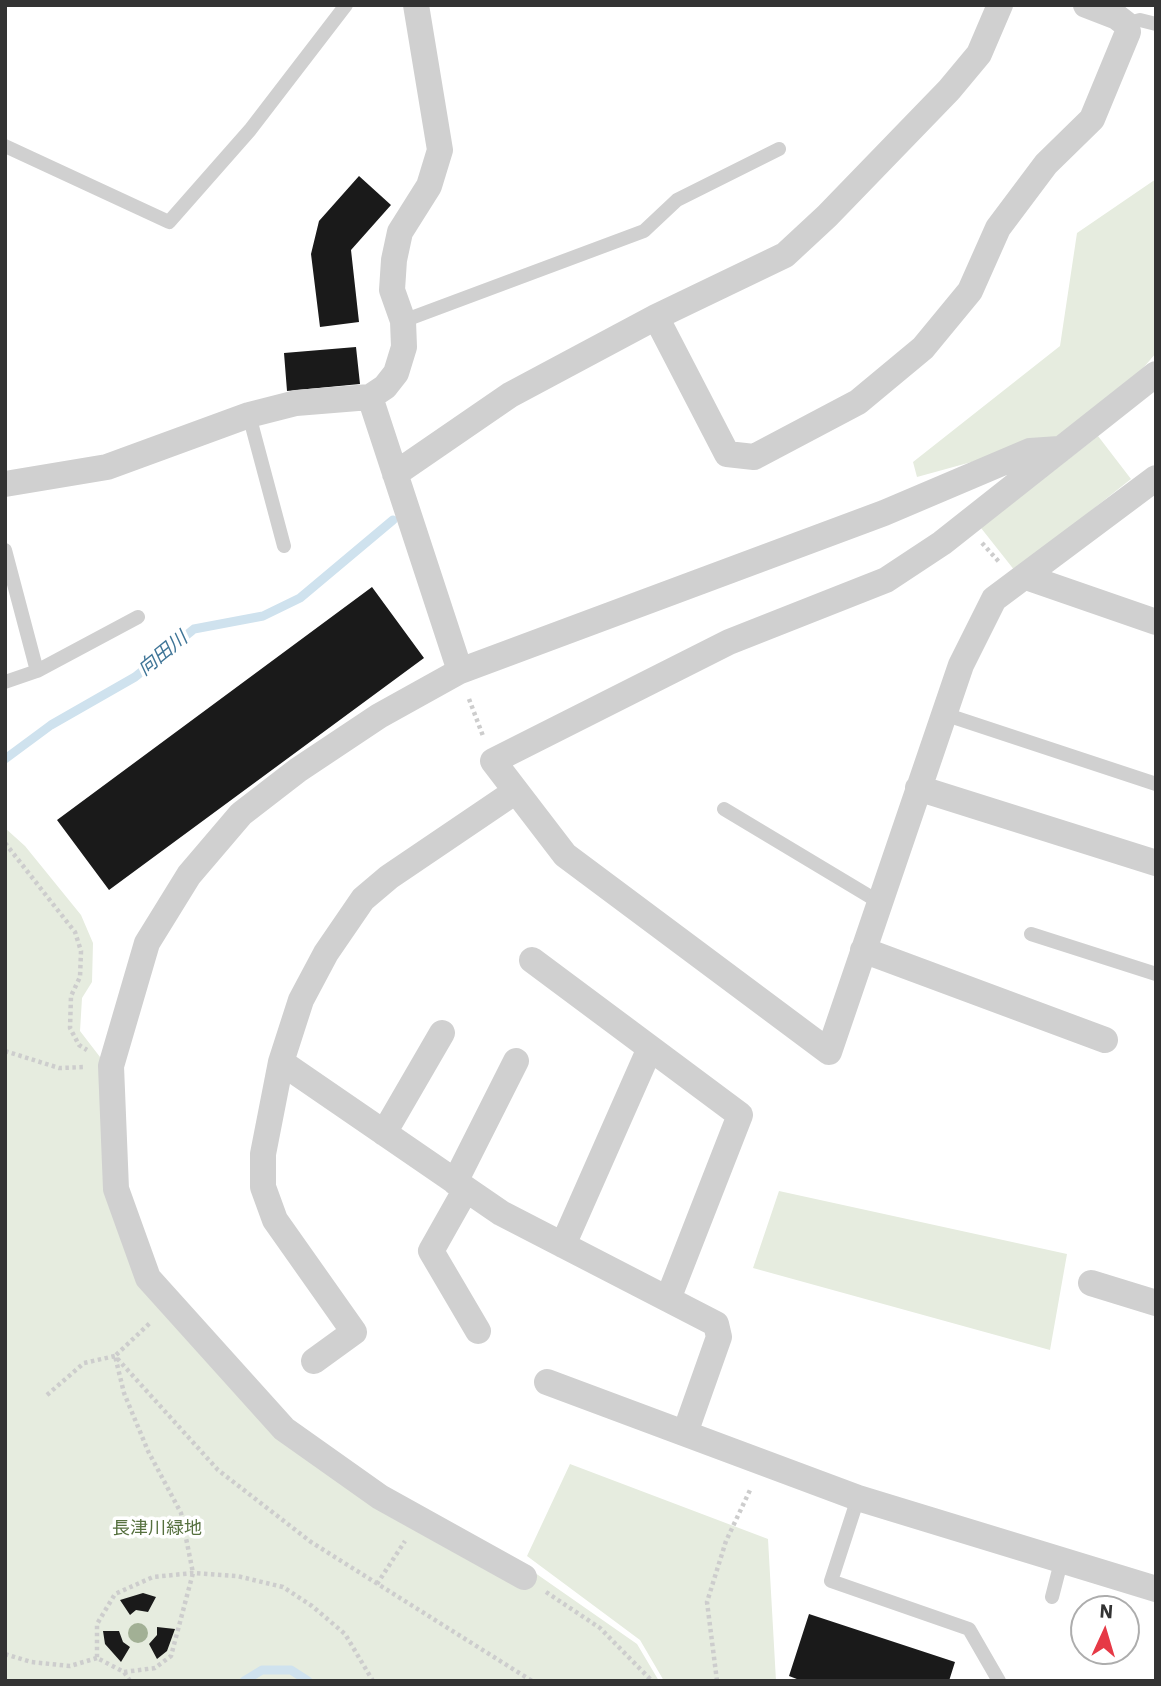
<!DOCTYPE html>
<html>
<head>
<meta charset="utf-8">
<style>
	body { margin:0 }
	#map { position:relative; width:1161px; height:1686px; overflow:hidden; background:#fff; font-family:"IBM Plex Sans",sans-serif }
	canvas { display:block }
	.frame { position:absolute; inset:0; border:7px solid #333; pointer-events:none }
	.north { position:absolute; left:1070px; top:1595px; width:70px; height:70px; box-sizing:border-box; background:#fff; border:2px solid #adadad; border-radius:50%; rotate:4deg; font-size:19px; font-weight:700; line-height:28px; text-align:center; color:#333 }
	.north::after { content:''; display:block; margin:auto; width:24px; height:32px; background:#e63946; clip-path:polygon(50% 0,100% 100%,50% 72%,0 100%) }
</style>
</head>
<body>
<div id="map">
<canvas width="1161" height="1686"></canvas>
<div class="frame"></div>
<div class="north">N</div>
</div>
<script>
const g = document.querySelector('canvas').getContext('2d');
g.lineJoin = 'round';
function fill(path, color) { g.fillStyle = color; g.fill(path, 'evenodd'); }
const poly = rows => new Path2D(rows.map(r => 'M' + r).join(''));
function strokePath(path, color, width, dash) { g.strokeStyle = color; g.lineWidth = width; g.lineCap = dash ? 'butt' : 'round'; g.setLineDash(dash || []); g.stroke(path); }
function label(font, color, halo, rows, align = 'center') {
  g.font = font + ' "IBM Plex Sans","Noto Sans JP",sans-serif'; g.lineWidth = 7; g.setLineDash([]); g.textBaseline = 'middle'; g.strokeStyle = halo; g.fillStyle = color; for (const [text, x, y, turn = 0] of rows) {
    g.save(); g.translate(x, y); g.rotate((+turn || 0) * Math.PI / 180); g.textAlign = isNaN(turn) ? turn : align; if (halo) g.strokeText(text, 0, 0); g.fillText(text, 0, 0); g.restore();
  }
}
fill(poly([
	[1156,179,1156,353,1126,388,1055,439,917,477,913,462,1060,346,1077,233],
	[1098,436,1131,479,1015,571,981,528],
	[5,828,25,846,81,915,93,943,92,982,82,998,80,1031,100,1057,102,1136,143,1288,281,1439,528,1568,637,1644,659,1681,5,1681],
	[779,1191,1067,1254,1050,1350,753,1268],
	[570,1464,768,1539,776,1681,664,1681,640,1640,527,1556]
]), '#e6ecdf');
strokePath(poly([
	[5,759,51,725,135,677,194,629,263,616,300,598,393,520],
	[244,1681,262,1670,291,1670,308,1681]
]), '#cfe2ee', 9);
fill(poly([
	[359,176,391,205,351,250,359,322,320,327,311,254,319,221],
	[356,347,360,384,287,391,284,353],
	[372,587,424,658,109,890,57,820],
	[143,1593,156,1597,148,1612,136,1610,130,1615,120,1600],
	[809,1614,955,1662,949,1681,802,1681,789,1676],
	[157,1627,175,1629,167,1651,157,1659,149,1644,157,1635],
	[103,1631,119,1631,123,1642,130,1647,121,1662,105,1644]
]), '#1a1a1a');
strokePath(poly([
	[982,543,1000,563],
	[469,699,483,736],
	[5,843,75,932,81,951,80,977,71,996,70,1028,79,1045,87,1050],
	[5,1051,59,1068,86,1067],
	[47,1395,84,1363,115,1356,218,1470,311,1542,532,1681],
	[377,1584,405,1541],
	[546,1592,600,1628,652,1681],
	[5,1654,31,1662,70,1666,97,1658],
	[124,1672,155,1668,171,1656,193,1573,181,1513,148,1451,124,1393,115,1356,151,1322],
	[130,1681,124,1672,97,1658,97,1624,115,1594,153,1577,193,1573,237,1576,283,1587,312,1606,345,1634,373,1681],
	[717,1681,707,1602,726,1541,751,1488]
]), '#cdcdcd', 4.5, [3.5, 3.5]);
strokePath(poly([
	[1126,24,1140,20,1156,24],
	[5,146,169,222,250,130,346,5],
	[403,321,644,231,677,200,779,149],
	[249,415,284,546],
	[5,550,37,671,138,617],
	[5,682,37,671],
	[944,714,1156,784],
	[724,809,879,902],
	[1031,934,1156,974],
	[858,1498,831,1581,969,1629,999,1681],
	[1052,1597,1061,1562]
]), '#d0d0d0', 14);
strokePath(poly([
	[656,317,727,454,754,457,858,402,923,348,970,291,998,228,1046,164,1092,119,1128,32,1126,24,1117,17,1086,5],
	[1156,374,942,543,886,580,729,642,493,761,565,855,829,1052,961,665,994,599,1156,478],
	[370,397,460,671],
	[395,474,510,395,656,317,785,255,827,216,949,90,979,54,1000,5],
	[5,484,107,467,249,415,296,403,370,397,385,387,396,373,404,347,403,321,392,290,394,260,400,232,429,186,440,150,416,5],
	[1026,577,1156,622],
	[918,788,1156,863],
	[863,950,1105,1040],
	[532,960,740,1115,668,1299],
	[281,1062,501,1213,716,1324,719,1337,685,1433],
	[384,1133,442,1033],
	[455,1182,516,1061],
	[466,1189,431,1251,478,1331],
	[563,1245,650,1048],
	[1091,1283,1156,1303],
	[314,1361,354,1332,275,1220,263,1187,263,1154,281,1062,301,1000,326,953,363,899,389,877,516,791],
	[547,1382,858,1498,1156,1589],
	[524,1577,380,1497,284,1429,148,1278,116,1189,111,1066,147,943,189,875,241,814,298,770,379,716,460,671,884,513,1030,451,1059,449]
]), '#d0d0d0', 26);
g.fillStyle = '#a2b095';
for (const [x, y] of [
	[138,1633]
]) { g.beginPath(); g.arc(x, y, 10, 0, 2 * Math.PI); g.fill(); }
label('18px', '#56703f', '#fff', [
	["長津川緑地",157,1529]
]);
label('italic 19px', '#3f7597', '#fff', [
	["向田川",163,654,-39]
]);
</script>
</body>
</html>
